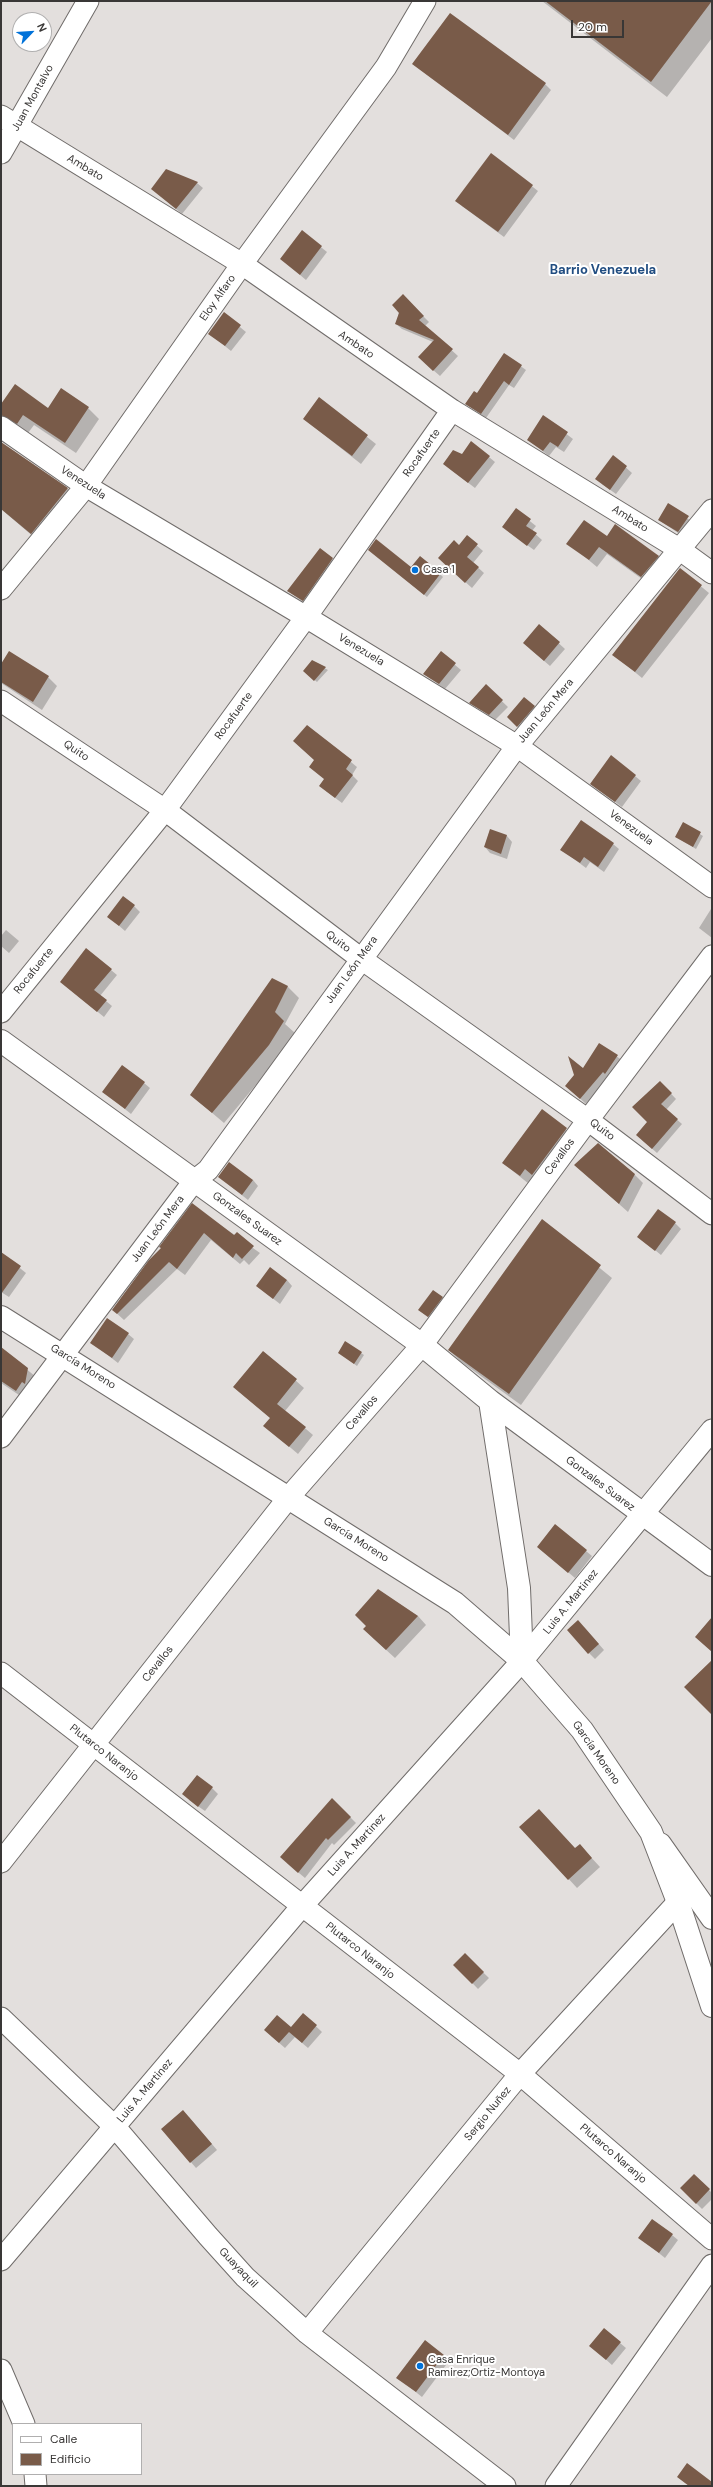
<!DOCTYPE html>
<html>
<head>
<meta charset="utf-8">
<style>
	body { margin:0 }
	#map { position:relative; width:713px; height:2487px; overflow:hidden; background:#e3dfdd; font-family:"DM Sans",sans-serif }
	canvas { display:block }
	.frame { position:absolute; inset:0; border:2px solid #393736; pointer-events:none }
	.legend { position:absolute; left:12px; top:2423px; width:130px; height:52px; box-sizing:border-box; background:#fff; border:1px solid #b0afaf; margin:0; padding:5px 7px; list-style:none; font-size:12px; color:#393736 }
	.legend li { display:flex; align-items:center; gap:8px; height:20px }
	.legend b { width:20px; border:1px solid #b0afaf }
	.north { position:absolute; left:12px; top:12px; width:40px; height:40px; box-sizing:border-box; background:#fff; border:1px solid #b0afaf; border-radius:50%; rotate:65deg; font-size:11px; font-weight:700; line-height:16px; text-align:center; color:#393736 }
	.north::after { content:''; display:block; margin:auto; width:14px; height:18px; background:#0172d9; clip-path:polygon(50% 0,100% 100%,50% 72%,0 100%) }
	.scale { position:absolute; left:571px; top:20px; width:53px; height:18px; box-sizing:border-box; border:2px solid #393736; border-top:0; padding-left:5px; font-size:12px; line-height:14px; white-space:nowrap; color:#393736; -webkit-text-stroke:3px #fff; paint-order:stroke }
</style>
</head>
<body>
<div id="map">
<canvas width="713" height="2487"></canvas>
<div class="frame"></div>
<ul class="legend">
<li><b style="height:5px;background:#fff"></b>Calle</li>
<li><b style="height:11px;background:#795b49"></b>Edificio</li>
</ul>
<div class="north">N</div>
<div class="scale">20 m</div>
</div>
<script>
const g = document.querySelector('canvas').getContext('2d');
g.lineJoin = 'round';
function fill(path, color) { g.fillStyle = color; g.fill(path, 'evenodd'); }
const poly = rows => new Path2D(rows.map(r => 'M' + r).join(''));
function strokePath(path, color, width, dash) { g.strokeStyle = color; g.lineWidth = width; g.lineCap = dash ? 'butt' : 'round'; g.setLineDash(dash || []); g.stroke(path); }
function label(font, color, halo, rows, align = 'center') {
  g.font = font + ' "DM Sans",sans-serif'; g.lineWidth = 4; g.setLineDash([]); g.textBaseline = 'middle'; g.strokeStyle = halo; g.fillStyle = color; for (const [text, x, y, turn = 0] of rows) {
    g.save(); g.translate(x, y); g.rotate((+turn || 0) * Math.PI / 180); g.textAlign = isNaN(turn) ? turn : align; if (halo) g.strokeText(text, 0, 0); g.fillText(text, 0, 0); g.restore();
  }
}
fill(poly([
	[542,1,712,1,712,38,667,97],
	[414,64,545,84,551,90,514,140],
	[491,154,538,191,504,237,462,206],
	[197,183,203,188,182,214,158,194],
	[302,232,327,252,306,280,281,259],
	[403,296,429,322,425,326,458,356,440,376,425,363,433,342,402,329,396,324],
	[224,314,246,332,231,351,210,334],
	[504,354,526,370,514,388,509,385,486,418,466,404,477,394],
	[319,399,376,444,361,464,304,419],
	[1,406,48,410,88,408,99,419,76,453,34,425,28,433,1,435],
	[544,417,573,439,564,452,556,447,549,456,528,440],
	[1,443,68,489,78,500,42,544,1,509],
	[462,455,489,457,495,462,475,488,450,469],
	[613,456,632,473,616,494,602,484],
	[668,505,694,523,684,537,659,520],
	[516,510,536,526,532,531,542,540,534,550,509,532],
	[467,537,483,551,473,563,484,573,472,588,445,564],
	[607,538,658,556,666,564,649,584,607,554,597,567,568,543],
	[372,552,411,569,440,574,443,577,427,597],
	[332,559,338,565,309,606,288,591],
	[680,569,709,593,642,678,614,655],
	[539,625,565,649,550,666,530,649],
	[9,653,48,677,57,686,42,710,1,683,1,666],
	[441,653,461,670,445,689,424,674],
	[312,661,328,670,317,682,304,671],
	[486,686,508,707,495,720,471,703],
	[534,707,540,712,524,732,514,723],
	[307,726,357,767,352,775,358,781,342,803,326,791,325,779,310,767,315,760],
	[612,757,641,781,622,807,591,784],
	[684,824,703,836,696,849,676,837],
	[490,830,507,836,512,842,507,859,490,853,485,847],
	[613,844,619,849,604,872,590,862,586,868,562,850],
	[134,906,140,912,125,931,109,917],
	[711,909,712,910,712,938,699,928],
	[6,930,19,941,9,953,1,946,1,936],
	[111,970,117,975,100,996,112,1006,104,1017,67,987],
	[273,979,288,987,299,998,285,1024,295,1033,280,1056,224,1123,191,1095],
	[600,1044,623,1061,586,1104,572,1091,583,1069],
	[660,1082,676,1099,666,1110,682,1124,657,1153,642,1140],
	[144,1083,150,1088,131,1114,104,1092],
	[542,1110,575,1137,529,1184,503,1163],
	[575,1165,634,1174,643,1183,628,1212],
	[219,1177,253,1180,258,1186,248,1200],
	[192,1205,260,1253,249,1265,244,1260,240,1264,211,1240,185,1275,177,1269,124,1320,113,1310,163,1249],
	[542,1221,612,1278,521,1405,460,1361,449,1350],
	[675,1223,681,1229,661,1255,639,1237],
	[1,1253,26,1273,9,1297,1,1292],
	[287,1280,292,1286,280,1304,257,1286],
	[442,1298,448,1303,434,1322,419,1310],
	[128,1334,134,1339,118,1363,92,1343],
	[1,1348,36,1377,25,1399,1,1383],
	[264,1352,304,1388,285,1411,313,1435,298,1454,265,1426,271,1418],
	[339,1353,361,1353,364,1355,357,1366],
	[538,1547,586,1551,592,1556,575,1578],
	[378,1590,418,1616,426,1625,395,1658,373,1638,367,1626],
	[584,1627,604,1650,595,1659,589,1653],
	[212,1788,218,1794,205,1811,189,1800],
	[332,1799,356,1823,334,1845,332,1843,305,1878,287,1863],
	[521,1827,588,1854,600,1867,577,1888],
	[465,1955,489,1978,478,1989,455,1965],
	[303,2014,322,2032,308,2048,295,2037,285,2048,271,2036,291,2028],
	[189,2117,217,2150,196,2168,162,2129],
	[694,2175,712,2193,712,2199,702,2209,681,2188],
	[672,2235,678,2240,665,2258,640,2238],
	[620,2343,626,2348,612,2365,591,2346],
	[444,2355,449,2361,422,2397,398,2378]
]), '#0003');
fill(poly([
	[545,1,712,1,651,82],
	[450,13,546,83,508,135,412,64],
	[491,153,533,185,498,232,455,201],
	[166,169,198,182,176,209,151,189],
	[302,230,322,246,300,275,280,259],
	[403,294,424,316,419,320,453,349,433,371,418,357,434,340,395,324,399,313,392,305],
	[224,312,241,325,225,346,208,334],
	[504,353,522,365,509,385,504,381,481,414,465,404,474,391,477,393],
	[15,384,48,408,61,388,89,407,65,443,23,415,17,424,1,415,1,404],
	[319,397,368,435,352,456,303,419],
	[543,415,568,432,558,447,550,442,543,451,527,440],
	[471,441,490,456,468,483,443,464,453,450,462,454],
	[1,442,68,488,31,534,1,509],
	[613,455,627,466,610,490,595,479],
	[668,503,689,516,678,532,658,520],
	[516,508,531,519,526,526,537,533,527,546,502,527],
	[584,520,607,536,615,524,659,556,641,577,599,547,589,560,566,544],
	[467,535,478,544,467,557,479,567,465,583,438,558,454,540,459,545],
	[376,539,411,567,420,556,441,573,424,595,368,550],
	[320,548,333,558,303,601,287,591],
	[680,568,702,585,635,672,612,655],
	[539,624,560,642,544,661,523,643],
	[9,651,49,676,33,702,1,682,1,664],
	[441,651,456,663,439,684,423,674],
	[312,660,326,667,314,681,303,671],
	[486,684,503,700,489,715,469,703],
	[524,697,535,706,517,727,507,717],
	[307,725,352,760,346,769,353,775,335,798,319,786,324,779,309,767,314,760,293,741],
	[611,755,636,775,615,802,590,784],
	[581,820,614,843,598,867,584,857,580,863,560,850],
	[683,822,701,832,693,847,675,837],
	[490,829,507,835,501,854,484,847],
	[123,896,135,905,119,926,107,917],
	[86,948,112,969,94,990,107,1000,97,1012,60,982],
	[272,978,288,986,275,1012,284,1021,269,1045,212,1113,190,1095],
	[599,1043,618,1055,605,1074,603,1072,580,1099,565,1086,574,1075,568,1056,583,1068],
	[122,1065,145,1082,125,1109,102,1092],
	[660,1081,672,1093,661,1104,678,1119,652,1149,636,1135,647,1122,632,1107],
	[542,1109,567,1128,532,1175,525,1169,520,1176,502,1163],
	[598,1143,635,1174,619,1204,574,1165],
	[229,1162,253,1180,242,1195,218,1177],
	[192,1203,234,1235,237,1232,254,1246,242,1259,236,1253,233,1258,204,1233,177,1269,169,1262,117,1314,112,1310,149,1260,161,1248,159,1247],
	[658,1209,676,1222,655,1251,637,1237],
	[542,1219,601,1265,509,1394,448,1350],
	[1,1252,21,1266,1,1294],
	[270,1267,287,1280,273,1299,256,1286],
	[433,1290,443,1297,428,1317,418,1310],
	[107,1318,129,1333,112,1358,90,1343],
	[345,1341,362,1352,354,1364,338,1353],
	[1,1347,28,1368,25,1384,22,1382,16,1391,1,1381],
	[263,1351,297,1379,277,1404,306,1427,289,1447,263,1426,270,1418,233,1387],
	[555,1524,587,1550,568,1573,537,1547],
	[378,1589,418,1616,386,1650,363,1629,366,1626,355,1615],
	[712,1617,712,1652,695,1637],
	[578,1620,599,1644,588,1654,567,1630],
	[712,1660,712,1715,684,1687],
	[197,1775,213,1787,198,1807,182,1794],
	[332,1798,351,1817,328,1840,326,1838,298,1873,280,1857],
	[539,1809,575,1848,580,1844,592,1858,568,1880,519,1827],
	[465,1953,484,1972,472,1984,453,1965],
	[303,2013,317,2025,302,2043,289,2032,279,2043,264,2030,277,2015,291,2027],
	[183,2110,212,2144,190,2163,161,2129],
	[694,2174,710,2189,696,2204,680,2188],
	[652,2219,673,2234,659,2253,638,2238],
	[604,2328,621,2342,606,2360,589,2346],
	[425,2340,444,2355,416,2392,396,2378],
	[687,2463,712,2482,712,2486,689,2486,677,2477]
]), '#795b49');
const street = poly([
	[1,116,242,264,452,410,679,549,712,573],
	[1,153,88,1],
	[1,427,86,486,306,617,517,746,712,887],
	[1,589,86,486,242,264,386,67,425,1],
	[1,701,165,810,360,958,588,1120,712,1214],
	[1,1012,165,810,306,617,452,410],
	[1,1437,194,1181,208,1170,517,746,712,510],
	[1,1673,520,2074,712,2239],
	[1,1862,289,1497,422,1345,588,1120,712,956],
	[1,2018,115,2127,208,2236,245,2277,307,2333,505,2486],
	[1,2260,302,1906,522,1661,712,1430],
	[307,2333,520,2074,678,1902],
	[1,2370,24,2424],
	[35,2474,36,2486],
	[556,2486,712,2265]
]);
const secondary = poly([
	[1,1041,422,1345,490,1401,519,1588,522,1661],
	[490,1401,712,1565],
	[660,1844,712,1918]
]);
const highway = poly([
	[1,1317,455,1603,522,1661,582,1730,651,1832,678,1902,712,2006]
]);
strokePath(street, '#706c6a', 23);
strokePath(secondary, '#706c6a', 24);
strokePath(highway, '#706c6a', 24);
strokePath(street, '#fff', 21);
strokePath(secondary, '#fff', 22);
strokePath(highway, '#fff', 22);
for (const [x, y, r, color] of [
	[415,570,4,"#0172d9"],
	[420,2366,4,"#0172d9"]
]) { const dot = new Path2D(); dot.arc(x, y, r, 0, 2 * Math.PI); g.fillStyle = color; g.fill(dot); strokePath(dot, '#fff', 1.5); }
label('11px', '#393736', '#fff', [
	["Juan Montalvo",33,98,-61],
	["Ambato",85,168,31],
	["Eloy Alfaro",218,298,-55],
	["Ambato",356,345,34],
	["Rocafuerte",422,453,-55],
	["Venezuela",83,483,33],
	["Ambato",630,519,32],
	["Venezuela",361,650,31],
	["Juan León Mera",546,711,-50],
	["Rocafuerte",234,716,-54],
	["Quito",76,751,34],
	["Venezuela",631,828,36],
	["Quito",338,942,37],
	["Juan León Mera",352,970,-54],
	["Rocafuerte",34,971,-51],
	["Quito",602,1130,37],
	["Cevallos",560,1157,-54],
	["Gonzales Suarez",247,1219,36],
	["Juan León Mera",158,1229,-53],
	["García Moreno",83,1367,32],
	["Cevallos",362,1413,-49],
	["Gonzales Suarez",600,1484,37],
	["García Moreno",356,1540,32],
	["Luis A. Martinez",571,1602,-51],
	["Cevallos",158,1664,-52],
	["Plutarco Naranjo",104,1753,38],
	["García Moreno",596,1753,55],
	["Luis A. Martinez",357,1845,-48],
	["Plutarco Naranjo",360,1951,38],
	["Luis A. Martinez",145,2091,-50],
	["Sergio Nuñez",488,2114,-51],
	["Plutarco Naranjo",613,2154,41],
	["Guayaquil",238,2268,46]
]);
label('11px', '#393736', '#fff', [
	["Casa 1",423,570],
	["Casa Enrique",428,2360],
	["Ramirez;Ortiz-Montoya",428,2373]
], 'left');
label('bold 13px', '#214d81', '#fff', [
	["Barrio Venezuela",603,271]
]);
</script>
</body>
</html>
